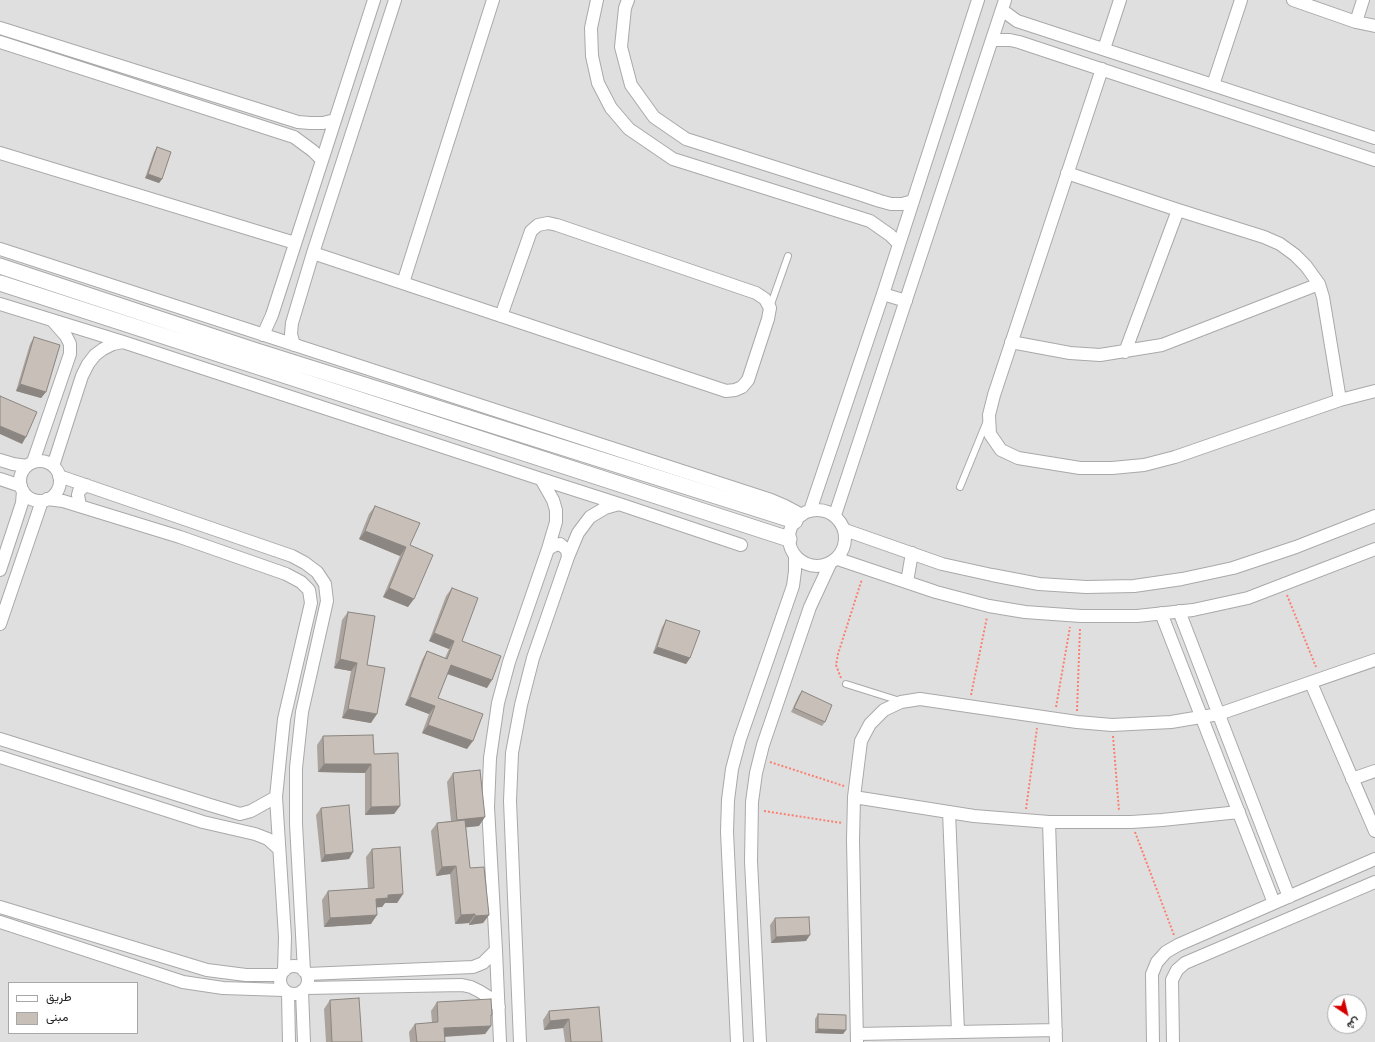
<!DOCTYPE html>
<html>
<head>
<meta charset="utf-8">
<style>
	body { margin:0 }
	#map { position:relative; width:1375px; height:1042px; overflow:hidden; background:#f2efe9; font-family:"Fira Sans Condensed",Vazirmatn,sans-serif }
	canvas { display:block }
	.legend { position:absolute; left:8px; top:982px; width:130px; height:52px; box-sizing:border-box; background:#fff; border:1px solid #a7a7a7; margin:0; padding:5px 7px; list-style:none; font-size:12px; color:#222 }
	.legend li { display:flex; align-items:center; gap:8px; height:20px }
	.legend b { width:20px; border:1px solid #a7a7a7 }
	.north { position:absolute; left:1327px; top:994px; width:40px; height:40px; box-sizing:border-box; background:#fff; border:1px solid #a7a7a7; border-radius:50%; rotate:145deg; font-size:11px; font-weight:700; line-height:16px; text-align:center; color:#222 }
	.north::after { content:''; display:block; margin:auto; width:14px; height:18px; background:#d40000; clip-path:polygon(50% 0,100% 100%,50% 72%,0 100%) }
</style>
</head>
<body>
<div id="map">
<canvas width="1375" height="1042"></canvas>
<ul class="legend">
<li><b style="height:5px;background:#fff"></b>طريق</li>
<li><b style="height:11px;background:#c7bfb8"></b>مبنى</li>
</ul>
<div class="north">ش</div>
</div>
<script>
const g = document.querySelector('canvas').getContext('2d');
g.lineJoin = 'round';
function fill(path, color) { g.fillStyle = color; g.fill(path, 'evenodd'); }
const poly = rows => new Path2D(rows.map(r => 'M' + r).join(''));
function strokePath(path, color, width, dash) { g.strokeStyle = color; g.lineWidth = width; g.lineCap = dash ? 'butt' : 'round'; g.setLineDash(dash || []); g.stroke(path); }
fill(poly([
	[0,0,1375,0,1375,1042,0,1042],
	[9,983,137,983,137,1033,9,1033],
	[1335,1002,1359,1002,1359,1026,1335,1026]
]), '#e0dfdf');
const service = poly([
	[770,307,788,256],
	[960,487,987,421],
	[846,684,900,701]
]);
const minor = poly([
	[597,0,591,28,592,56,598,83,611,108,629,129,673,159,870,221,890,235,899,244],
	[628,0,625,8,621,47,631,85,654,117,686,139,859,194,880,201,891,204,902,204,913,201],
	[1293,0,1356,22,1375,26],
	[1002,10,1017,21,1375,138],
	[1356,22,1363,0],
	[0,28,298,122,310,123,323,123,335,120],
	[992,40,1010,40,1019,42,1375,160],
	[0,42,294,137,313,151,322,160],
	[1104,49,1120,0],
	[1102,69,994,395,989,415,990,434,1001,450,1018,458,1080,468,1112,468,1144,465,1175,457,1340,400,1375,391],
	[1213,85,1241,0],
	[0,153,295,243],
	[1067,173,1178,210,1264,237,1280,244,1295,255,1306,266,1319,284,1323,297,1340,400],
	[0,249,771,500,785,506,802,515],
	[313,253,726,391,735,390,742,387,748,380,768,319,770,308,765,299,756,293,557,225,548,223,538,225,531,231,501,316],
	[403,283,493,0],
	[883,294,906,301],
	[0,304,123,342,541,479,619,504,741,545],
	[263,335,272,315,374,0],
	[1011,342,1070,353,1100,355,1162,345,1319,284],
	[294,345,291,334,292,323,313,253,395,0],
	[1125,352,1178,210],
	[0,460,13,464,27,466],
	'20 481a20 20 0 1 1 40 0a20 20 0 1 1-40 0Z',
	[33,462,70,354,70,344,66,336,52,320],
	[53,466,82,376,88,364,95,355,103,349,113,344,123,342],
	[59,476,292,556,305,563,317,572,325,584,327,601,302,712,296,768,296,824,304,971],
	[0,479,21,486],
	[47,499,63,501,180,537,286,574,301,582,309,590,311,603,284,719,276,797,285,937,284,971],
	[80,506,78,495,79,491,86,485],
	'789 538a28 28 0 1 1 56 0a28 28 0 1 1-56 0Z',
	[810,511,883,294,978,0],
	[835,515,1005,0],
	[845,530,942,564,992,575,1039,584,1086,587,1134,586,1182,579,1233,568,1296,547,1375,516],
	[548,549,553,546,560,544,567,550,568,557],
	[838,559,936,592,989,606,1025,612,1081,616,1137,616,1193,610,1248,598,1375,549],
	[0,570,22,503,23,491],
	[907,582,912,553],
	[1179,611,1289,897],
	[1161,613,1274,903],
	[0,624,42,501],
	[1311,683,1375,831],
	[0,739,210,805,240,814,251,811,276,797],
	[0,757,203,822,255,834,268,839,279,849],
	[1352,779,1375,771],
	[854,797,974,816,1049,822,1131,822,1162,820,1239,812],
	[949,812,958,1032],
	[1049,822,1056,1042],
	[0,907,207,970,246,975,281,975],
	[0,922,183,982,223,988,284,990],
	'280 980a14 14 0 1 1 28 0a14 14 0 1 1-28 0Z',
	[307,974,473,967,483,963,496,950],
	[306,988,462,985,471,987,479,991,487,996,499,1007],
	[302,991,304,1042],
	[288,993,289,1042],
	[857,1034,1056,1030],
	[500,1042,496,950,488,807,490,758,498,703,509,662,548,549,556,522,556,510,553,500,541,479],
	[520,1042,510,801,512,753,521,705,533,658,568,557,578,533,590,517,605,508,619,504],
	[737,1042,727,832,728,800,732,769,740,739,793,586,795,571,795,556],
	[760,1042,751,861,752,802,756,773,763,745,810,607,830,564],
	[857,1042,853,840,854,797,861,741,870,724,884,710,901,702,920,699,1077,722,1112,725,1171,722,1219,714,1375,660],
	[1153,1042,1152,974,1157,962,1166,952,1178,945,1375,859],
	[1173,1042,1172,980,1177,970,1185,963,1375,882]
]);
const tertiary = poly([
	[0,266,254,350,795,521],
	[0,283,789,539]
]);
strokePath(service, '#a9a9a9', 8);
strokePath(minor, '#a9a9a9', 14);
strokePath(tertiary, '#a9a9a9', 17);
strokePath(poly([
	[1287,595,1316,667],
	[841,678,836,665,838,654,862,579],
	[971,695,987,617],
	[1056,707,1070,627],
	[1077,711,1080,628],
	[1113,736,1119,811],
	[770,762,844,786],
	[1026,809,1037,728],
	[764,811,842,823],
	[1135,832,1174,935]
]), '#fa8072', 2, [2, 2]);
strokePath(service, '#fff', 6);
strokePath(minor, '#fff', 12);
strokePath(tertiary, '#fff', 15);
fill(poly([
	[157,147,162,179,159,183,145,178,154,152],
	[34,337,46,392,41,398,16,391,30,344],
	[375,506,410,545,408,607,383,597,400,556,359,539,369,514],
	[452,588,462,641,487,688,447,674,438,698,467,749,422,733,429,714,405,705,422,660,427,651,445,658,449,649,429,641,446,596],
	[348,612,367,665,371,723,342,718,351,671,334,668,342,620],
	[666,620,690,658,686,664,653,653,662,627],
	[802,691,825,722,822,726,791,712,799,695],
	[323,736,374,754,400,806,394,814,365,815,365,773,318,772,317,745],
	[453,773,479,826,466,827,470,868,489,915,483,923,469,925,469,923,455,924,450,874,436,876,431,831,437,823,451,821,447,782],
	[321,808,353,852,349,859,321,862,316,815],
	[372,849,403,894,397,903,385,903,382,907,376,907,371,924,324,927,322,900,328,891,368,889,366,857],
	[775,918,806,941,771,943,770,925],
	[330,1000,362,1042,326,1042,324,1009],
	[437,1002,492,1015,491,1017,491,1026,485,1034,444,1037,445,1042,410,1042,409,1032,415,1024,432,1023,431,1011],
	[599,1007,602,1042,565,1042,563,1028,544,1030,543,1020,549,1011],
	[818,1014,846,1030,843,1034,815,1033,815,1019]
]), '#aba49e');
fill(poly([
	[148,174,162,179,159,183,145,178],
	[20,384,46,392,41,398,16,391],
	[0,426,26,437,22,444,0,434],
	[365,531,406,547,400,556,359,539],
	[389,588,414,599,408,607,383,597],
	[434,633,454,641,449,649,429,641],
	[657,647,690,658,686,664,653,653],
	[340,659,357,663,351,671,334,668],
	[451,665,492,680,487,688,445,673],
	[410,697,435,706,429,714,405,705],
	[348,709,377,714,371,723,342,718],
	[428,725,473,741,467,749,422,733],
	[324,764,371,764,365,773,318,772],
	[400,806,394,814,365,815,371,807],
	[485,817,479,826,451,829,457,820],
	[353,852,349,859,321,862,325,855],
	[456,866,450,874,436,876,442,867],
	[403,894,397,903,385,903,382,907,370,908,376,899,388,895],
	[475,914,469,923,455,924,461,915],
	[377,915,371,924,324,927,330,918],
	[489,915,483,923,469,925,475,916],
	[810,935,806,941,771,943,776,937],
	[569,1019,563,1028,544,1030,550,1021],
	[491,1026,485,1034,438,1037,444,1028],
	[818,1029,846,1030,843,1034,815,1033]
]), '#8b8681');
const building = poly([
	[157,147,171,152,162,179,148,174,157,147],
	[34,337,60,345,46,392,20,384,34,337],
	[0,396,37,412,26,437,0,426,0,396],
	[375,506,420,523,410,545,433,555,414,599,389,588,406,547,365,531,375,506],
	[452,588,478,598,462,641,501,656,492,680,451,665,438,698,483,714,473,741,428,725,435,706,410,697,427,651,447,659,454,641,434,633,452,588],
	[348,612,375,616,367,665,385,668,377,714,348,709,357,663,340,659,348,612],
	[666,620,700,631,690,658,657,647,666,620],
	[802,691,832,705,825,722,794,708,802,691],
	[373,735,374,754,398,753,400,806,371,807,371,764,324,764,323,736,373,735],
	[480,770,485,817,457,820,453,773,480,770],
	[349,805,353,852,325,855,321,808,349,805],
	[465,820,470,868,484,867,489,915,475,916,475,914,461,915,456,866,442,867,437,823,465,820],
	[400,847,403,894,388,895,388,898,376,899,377,915,330,918,328,891,374,888,372,849,400,847],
	[809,917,810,935,776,937,775,918,809,917],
	[359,998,362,1042,332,1042,330,1000,359,998],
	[491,999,492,1015,491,1015,491,1026,444,1028,445,1042,417,1042,415,1024,438,1022,437,1002,491,999],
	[599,1007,602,1042,571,1042,569,1019,550,1021,549,1011,599,1007],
	[818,1014,846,1015,846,1030,818,1029,818,1014]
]);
fill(building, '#c7bfb8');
strokePath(building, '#8b8681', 1);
</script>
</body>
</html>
